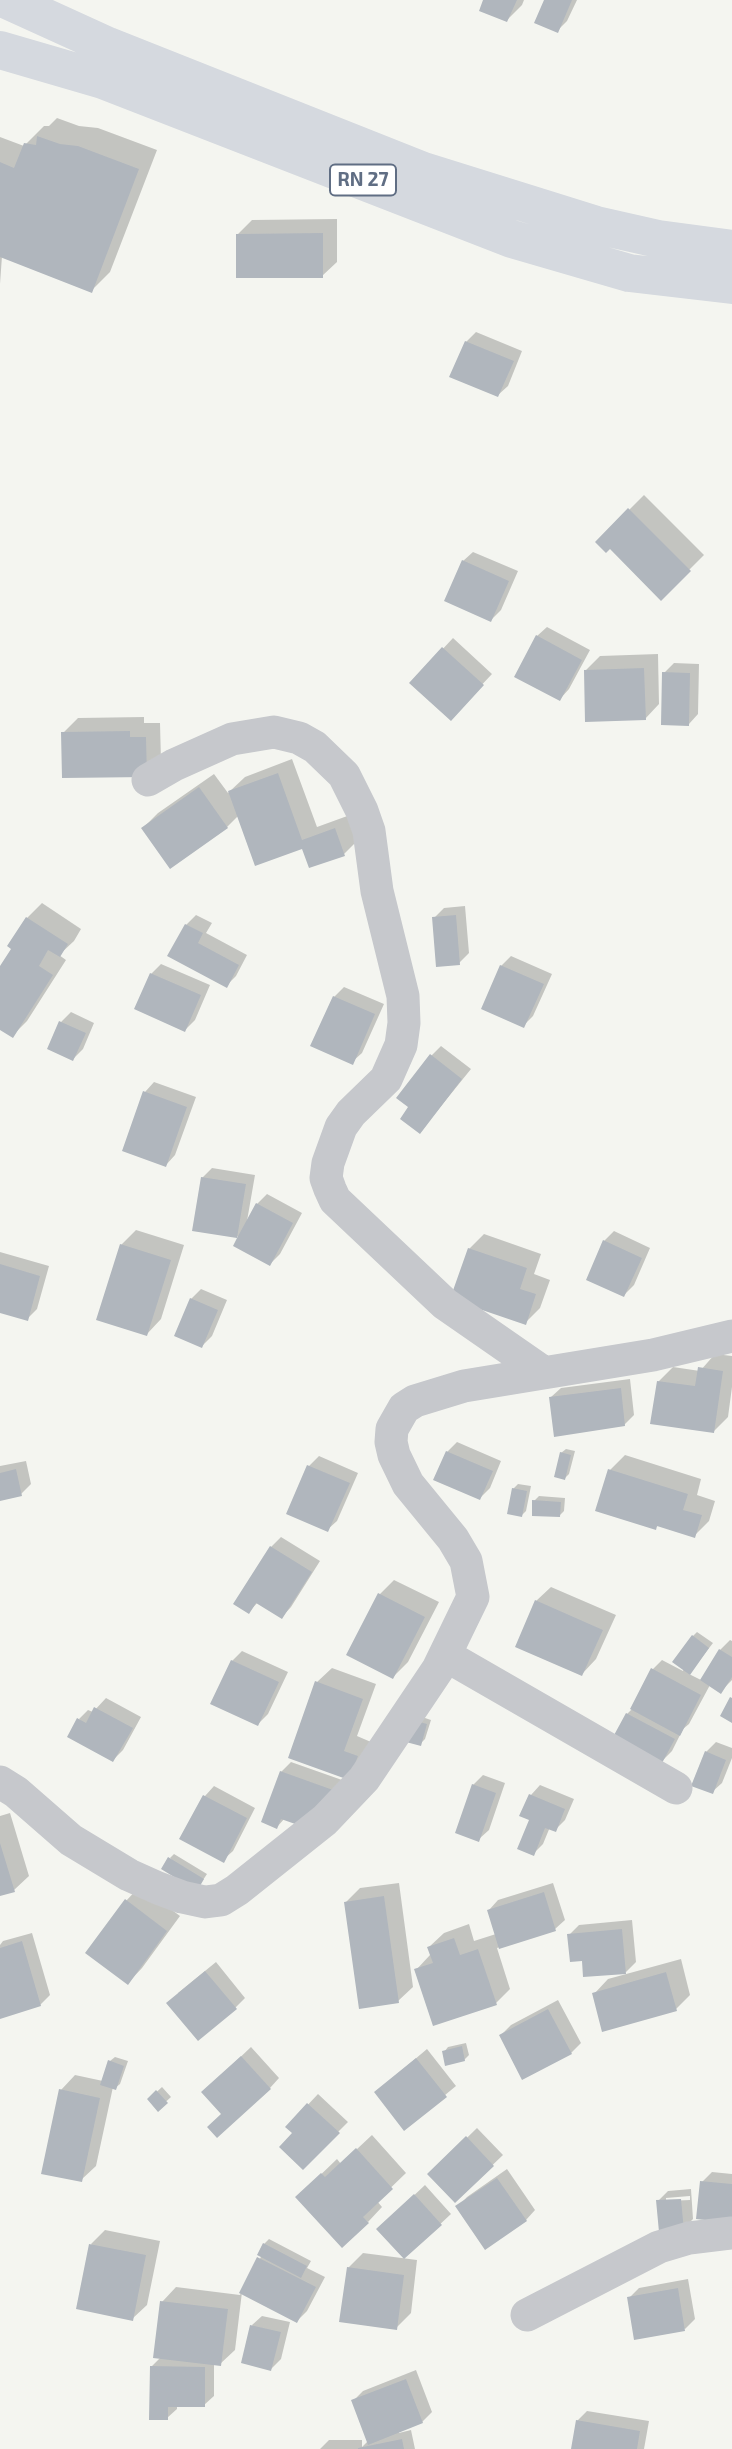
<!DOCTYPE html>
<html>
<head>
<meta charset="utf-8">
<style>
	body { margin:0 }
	canvas { display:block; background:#f4f5f0 }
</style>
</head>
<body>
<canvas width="732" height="2449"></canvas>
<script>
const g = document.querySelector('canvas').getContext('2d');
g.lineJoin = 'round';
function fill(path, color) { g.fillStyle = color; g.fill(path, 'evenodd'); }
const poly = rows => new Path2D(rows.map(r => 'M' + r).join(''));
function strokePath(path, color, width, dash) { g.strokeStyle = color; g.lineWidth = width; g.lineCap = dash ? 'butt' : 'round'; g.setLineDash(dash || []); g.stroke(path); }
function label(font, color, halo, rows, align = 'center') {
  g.font = font + ' "Exo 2",sans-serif'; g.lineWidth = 7; g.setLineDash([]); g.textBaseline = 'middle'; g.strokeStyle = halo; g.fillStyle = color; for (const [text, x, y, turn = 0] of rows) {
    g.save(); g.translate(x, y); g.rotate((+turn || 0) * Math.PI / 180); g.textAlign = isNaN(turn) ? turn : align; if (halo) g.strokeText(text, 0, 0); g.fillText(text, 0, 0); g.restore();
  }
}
fill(poly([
	[485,0,524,0,522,5,507,20],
	[546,0,577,0,567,21,557,31],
	[57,118,79,126,98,128,157,150,110,272,91,291,2,256,0,284,0,137,24,146,44,126,49,126],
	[337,219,337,262,322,276,238,234,252,220],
	[476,332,522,351,508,386,498,395,466,342],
	[644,495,704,555,661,598,610,547,597,542],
	[473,552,518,571,501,610,491,620,463,561],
	[547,627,590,650,569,689,560,699,537,636],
	[453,638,492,674,460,708,412,682],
	[658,654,659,704,645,719,585,671,600,656],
	[674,663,699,664,698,714,689,724,664,673],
	[144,717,144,723,160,723,161,761,64,777,63,733,78,718],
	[292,759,317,827,350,815,359,839,344,854,303,846,239,815,227,827,143,828,158,813,214,774,228,793,245,777],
	[42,903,81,929,74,941,59,955,66,960,27,1021,12,1036,0,1028,0,969,13,948,27,918],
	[465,906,469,953,459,963,434,918,444,908],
	[196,915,212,923,206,933,247,955,236,976,227,985,170,955,186,925],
	[511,956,552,974,533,1016,523,1026,483,1008,501,966],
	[161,964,210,985,195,1020,185,1030,151,974],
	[344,987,384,1004,362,1053,352,1062,334,997],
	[71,1012,94,1023,83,1049,73,1059,61,1022],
	[441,1046,471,1069,420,1132,411,1107,431,1056],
	[154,1082,196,1097,175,1155,166,1165,145,1092],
	[212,1168,255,1175,247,1221,257,1204,267,1194,302,1213,280,1254,270,1264,240,1237,194,1229,202,1178],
	[136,1230,184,1245,161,1319,147,1334,121,1245],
	[614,1231,650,1248,634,1285,624,1295,604,1241],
	[484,1234,541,1254,534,1274,550,1280,540,1308,525,1323,469,1249],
	[0,1252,49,1266,37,1309,27,1319,0,1311],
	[201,1289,227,1300,212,1336,202,1346,191,1299],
	[715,1354,732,1356,732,1387,728,1417,713,1432,658,1382,673,1367,700,1371],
	[630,1379,634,1415,624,1425,551,1397,561,1388],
	[457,1442,501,1461,490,1488,480,1498,435,1479,447,1452],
	[566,1449,575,1451,569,1474,565,1478,561,1453],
	[625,1455,701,1479,697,1495,715,1501,709,1521,694,1536,659,1525,655,1528,610,1470],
	[319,1456,358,1473,337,1521,327,1530,288,1513,309,1466],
	[26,1461,31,1484,21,1494,0,1499,0,1466],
	[518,1484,531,1486,526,1511,522,1515,513,1489],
	[539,1496,565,1498,564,1511,559,1516,534,1501],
	[281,1537,320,1561,291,1607,282,1617,258,1602,249,1612,271,1547],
	[394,1580,439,1602,408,1662,393,1677,380,1594],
	[551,1587,616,1615,596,1659,582,1674,536,1601],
	[697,1632,713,1643,689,1674,701,1680,720,1650,730,1640,732,1641,732,1680,721,1691,710,1685,689,1724,683,1729,672,1751,662,1761,627,1714,632,1709,653,1669,662,1660,683,1671,693,1636],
	[242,1651,288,1672,268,1714,258,1724,232,1661],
	[332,1668,376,1684,357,1736,371,1742,349,1778,317,1682],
	[106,1698,141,1717,123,1750,113,1760,79,1719,88,1710,93,1712],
	[419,1716,431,1720,425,1739,420,1744],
	[716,1742,732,1748,732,1758,722,1783,712,1792,706,1752],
	[291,1762,342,1780,318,1830,285,1818,277,1827,281,1772],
	[483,1775,505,1783,489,1830,479,1839,473,1785],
	[540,1785,574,1799,565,1820,555,1830,550,1827,543,1844,533,1854,531,1795],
	[214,1786,255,1808,233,1851,223,1860,182,1839,205,1796],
	[10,1813,29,1876,14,1890,0,1894,0,1816],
	[174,1854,207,1874,197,1889,170,1858],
	[399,1883,413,1987,398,2001,345,1903,360,1888],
	[553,1883,565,1920,555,1929,497,1948,510,1989,496,2003,416,1970,430,1955,429,1947,444,1933,469,1924,474,1941,496,1934,489,1910,498,1900],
	[140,1886,180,1916,142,1968,128,1983,126,1901],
	[632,1920,636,1962,626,1972,584,1959,569,1935,579,1925],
	[32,1933,50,1995,40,2005,0,2017,0,1945,3,1941],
	[681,1959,690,1995,676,2009,594,1994,608,1979],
	[216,1962,245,1998,235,2008,178,1993],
	[558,2000,581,2043,571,2053,501,2035,511,2025],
	[466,2043,469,2055,464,2060,444,2052,448,2047],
	[251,2047,279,2078,270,2088,223,2114,213,2083],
	[427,2049,456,2086,405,2128,376,2092],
	[115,2057,128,2061,120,2084,115,2088,113,2087,96,2166,81,2180,61,2090,75,2075,103,2081,110,2061],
	[162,2087,171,2097,158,2109,149,2099],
	[318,2094,348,2122,303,2167,294,2133,287,2127],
	[477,2128,503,2155,455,2201,430,2174],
	[372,2135,406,2173,377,2201,382,2207,368,2222,312,2183,337,2159,341,2164],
	[507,2169,535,2210,526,2220,458,2207,467,2197],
	[712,2172,732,2174,732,2221,702,2182],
	[425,2185,451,2214,405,2257,389,2219],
	[691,2189,693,2219,683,2229,658,2201,668,2191],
	[690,2196,690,2200,666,2201,666,2198],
	[105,2230,160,2241,147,2305,132,2319,91,2244],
	[269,2239,311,2261,307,2268,325,2277,307,2311,297,2321,242,2292,235,2350,220,2364,214,2364,214,2396,204,2405,177,2405,177,2409,167,2418,151,2367,161,2357,162,2302,176,2287,240,2295,262,2255,264,2244],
	[363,2253,417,2260,411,2313,396,2328,348,2268],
	[688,2279,695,2319,685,2329,629,2298,639,2288],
	[262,2316,290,2322,281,2359,271,2369,252,2325],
	[416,2370,432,2412,422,2422,398,2431,399,2433,411,2430,415,2449,320,2449,329,2440,362,2440,362,2447,368,2441,353,2401,363,2391],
	[587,2411,649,2421,644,2449,573,2449,577,2421]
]), '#0003');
fill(poly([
	[483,0,517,0,507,22,479,11],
	[544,0,572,0,558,33,534,23],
	[37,136,60,144,78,146,139,169,92,293,0,257,0,162,14,168,24,143,36,145],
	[323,233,323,278,236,278,236,234],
	[465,341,514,361,498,397,449,377],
	[628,508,691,571,661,601,610,549,606,553,595,542],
	[462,560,509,581,491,622,444,601],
	[536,635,582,660,560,701,514,677],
	[442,647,484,685,451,721,409,683],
	[644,668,646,720,585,722,584,670],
	[662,672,690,673,689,726,661,725],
	[130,731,130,737,146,737,147,777,62,778,61,732],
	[278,773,302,840,335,828,345,856,309,868,302,849,255,866,228,791],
	[199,787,228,828,170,869,141,828],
	[456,915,460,965,436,967,432,917],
	[26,917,68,944,60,957,48,950,39,966,53,975,13,1038,0,1030,0,966,11,949,7,946],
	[185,924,203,933,198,943,239,965,227,988,167,956],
	[500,965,544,984,524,1028,481,1009],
	[150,973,201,995,185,1032,134,1009],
	[333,996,375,1014,353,1065,310,1046],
	[59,1021,86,1033,73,1061,47,1049],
	[430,1054,462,1079,420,1134,400,1119,408,1107,396,1098],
	[143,1091,187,1107,166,1167,122,1151],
	[201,1177,246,1184,237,1238,256,1203,293,1223,270,1266,233,1246,237,1238,192,1231],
	[603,1240,642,1258,624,1297,586,1280],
	[120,1244,171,1260,147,1336,96,1320],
	[468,1248,527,1268,520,1289,536,1294,526,1325,450,1299],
	[0,1264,40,1276,28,1321,0,1313],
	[190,1298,218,1310,202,1348,174,1336],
	[698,1367,723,1371,714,1433,650,1424,657,1381,695,1386],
	[621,1388,625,1426,554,1437,549,1397],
	[446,1451,493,1471,480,1500,433,1480],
	[560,1452,571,1455,565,1480,554,1477],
	[307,1465,350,1483,328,1532,286,1514],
	[16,1469,22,1496,0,1501,0,1473],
	[608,1469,688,1494,683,1510,702,1515,695,1538,657,1526,656,1530,595,1511],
	[512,1488,527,1491,522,1517,507,1514],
	[532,1500,561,1502,560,1517,532,1516],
	[270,1546,312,1572,282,1619,256,1603,249,1614,233,1604],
	[378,1593,425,1617,393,1679,346,1655],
	[535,1600,603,1630,582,1676,515,1647],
	[692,1635,709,1648,690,1675,672,1662],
	[719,1649,732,1657,732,1677,721,1694,700,1680],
	[231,1660,279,1682,258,1726,210,1704],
	[651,1668,701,1695,680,1736,630,1709],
	[315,1681,363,1699,344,1751,358,1756,349,1780,288,1758],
	[730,1697,732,1698,732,1723,720,1716],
	[94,1707,133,1728,113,1762,67,1737,77,1718,86,1723],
	[626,1713,675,1739,662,1763,613,1737],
	[413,1720,427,1724,421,1746,406,1742],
	[705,1751,726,1760,713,1794,691,1786],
	[280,1771,333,1790,318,1832,281,1819,277,1829,261,1822],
	[472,1784,496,1793,479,1842,455,1833],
	[529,1794,565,1809,556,1832,545,1828,534,1856,517,1849,529,1820,519,1816],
	[203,1795,247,1818,224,1863,179,1839],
	[0,1843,15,1892,0,1896],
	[168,1857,204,1879,197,1891,161,1869],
	[544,1892,556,1931,499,1949,487,1910],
	[384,1896,399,2003,359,2009,344,1902],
	[125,1899,167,1931,128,1985,85,1953],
	[622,1929,626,1974,583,1977,582,1961,570,1962,567,1934],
	[454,1938,460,1955,478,1949,497,2005,433,2026,414,1969,433,1963,427,1947],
	[22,1941,41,2006,0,2019,0,1948],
	[205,1971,237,2009,198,2041,166,2003],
	[666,1972,677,2011,602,2032,592,1993],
	[548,2009,572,2054,522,2080,499,2035],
	[462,2046,465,2061,445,2066,442,2051],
	[241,2056,271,2089,217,2138,207,2127,221,2114,201,2092],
	[416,2058,447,2097,404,2131,374,2092],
	[108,2060,124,2066,116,2090,100,2085],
	[59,2089,100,2098,82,2182,41,2174],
	[156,2090,168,2103,158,2112,147,2099],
	[307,2103,340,2133,303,2170,279,2147,292,2133,285,2127],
	[466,2136,494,2166,455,2203,427,2174],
	[356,2148,393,2189,363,2217,369,2223,342,2248,295,2197,321,2173,325,2177],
	[497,2178,527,2221,485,2250,455,2206],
	[700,2181,732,2184,732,2223,696,2219],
	[414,2194,442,2225,404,2259,376,2229],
	[681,2199,684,2231,659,2232,656,2200],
	[263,2243,307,2266,301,2278,257,2255],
	[89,2244,146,2255,133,2321,76,2309],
	[257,2257,316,2287,297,2323,239,2293],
	[347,2267,404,2275,397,2330,339,2322],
	[678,2288,685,2331,634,2340,627,2297],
	[160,2301,228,2309,221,2366,153,2358],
	[250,2325,281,2332,271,2371,241,2363],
	[150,2366,205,2367,205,2407,168,2407,168,2420,149,2420],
	[406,2379,423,2423,368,2445,351,2400],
	[576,2420,640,2431,637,2449,571,2449],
	[402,2439,404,2449,358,2449,358,2448]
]), '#b0b6bd');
strokePath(poly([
	[148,780,174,765,232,739,274,732,299,738,315,747,344,775,362,811,369,831,377,891,403,996,404,1023,401,1045,386,1079,351,1113,341,1127,328,1163,326,1178,330,1189,335,1200,445,1304,543,1372],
	[445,1655,676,1788],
	[0,1782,16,1792,71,1840,129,1875,158,1888,182,1897,205,1902,221,1900,237,1890,325,1820,364,1779,438,1669,473,1597,466,1561,453,1539,408,1484,394,1455,391,1442,392,1429,404,1408,415,1401,464,1386,653,1355,732,1336],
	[527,2315,659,2247,689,2238,732,2233]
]), '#c6c8cc', 33);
strokePath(poly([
	[7,0,108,46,423,171,596,225,658,239,732,249],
	[0,50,103,80,512,239,629,273,732,285]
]), '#d5d9df', 38);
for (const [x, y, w] of [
	[363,180,66]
]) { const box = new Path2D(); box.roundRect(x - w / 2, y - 15.5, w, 31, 5); g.fillStyle = '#fff'; g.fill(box); strokePath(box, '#606e84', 2); }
label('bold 19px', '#606e84', null, [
	["RN 27",363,180]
]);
</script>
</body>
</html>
